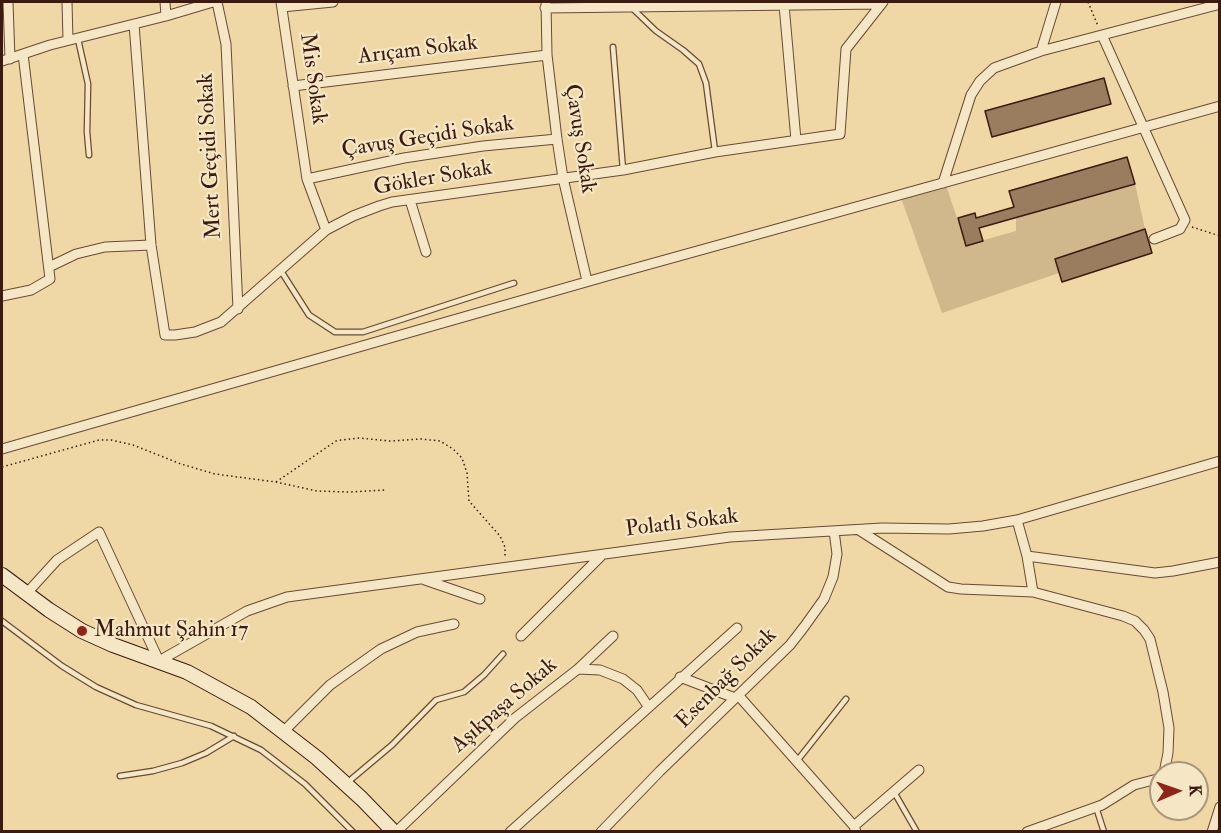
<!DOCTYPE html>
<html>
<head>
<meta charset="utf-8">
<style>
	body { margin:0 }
	#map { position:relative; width:1221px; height:833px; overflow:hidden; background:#efd8a6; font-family:"IM FELL Double Pica",serif }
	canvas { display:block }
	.frame { position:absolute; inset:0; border:3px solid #3b1b0f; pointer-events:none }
	.north { position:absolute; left:1149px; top:761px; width:60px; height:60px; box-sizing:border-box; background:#f5e6c5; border:2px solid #ab957c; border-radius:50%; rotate:88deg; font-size:16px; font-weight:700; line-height:24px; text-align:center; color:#3b1b0f }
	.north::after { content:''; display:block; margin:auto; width:21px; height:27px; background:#8f2418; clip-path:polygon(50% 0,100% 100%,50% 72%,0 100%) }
</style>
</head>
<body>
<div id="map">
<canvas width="1221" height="833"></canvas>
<div class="frame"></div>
<div class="north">K</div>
</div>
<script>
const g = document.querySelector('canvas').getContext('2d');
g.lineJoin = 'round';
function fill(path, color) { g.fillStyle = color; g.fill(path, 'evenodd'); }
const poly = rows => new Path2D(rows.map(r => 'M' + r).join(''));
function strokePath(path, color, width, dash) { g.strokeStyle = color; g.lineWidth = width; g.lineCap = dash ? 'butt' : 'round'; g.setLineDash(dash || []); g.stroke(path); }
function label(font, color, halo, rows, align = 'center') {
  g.font = font + ' "IM FELL Double Pica",serif'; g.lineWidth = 4.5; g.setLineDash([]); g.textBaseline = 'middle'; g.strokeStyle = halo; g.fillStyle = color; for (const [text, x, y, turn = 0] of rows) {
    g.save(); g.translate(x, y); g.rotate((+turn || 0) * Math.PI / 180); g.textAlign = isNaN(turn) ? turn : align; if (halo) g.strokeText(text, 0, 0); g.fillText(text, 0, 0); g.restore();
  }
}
fill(poly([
	[945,182,966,245,1016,231,1016,217,1135,184,1145,229,1055,259,1059,273,942,313,900,195]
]), '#d0b88c');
const building = poly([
	[1104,78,1111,104,992,137,985,111,1104,78],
	[1127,157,1135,184,979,228,983,241,966,246,958,218,975,213,976,218,1014,207,1009,191,1127,157],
	[1145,229,1152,253,1062,282,1055,259,1145,229]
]);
fill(building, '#997d5e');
strokePath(building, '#3b1b0f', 1.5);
const lane = poly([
	[631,7,656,31,683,50,699,64,706,83,715,151],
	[78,39,88,84,87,132,89,155],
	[613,47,623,170],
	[281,271,309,315,335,332,363,332,514,283],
	[2,621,62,666,96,687,136,705,211,726,261,750,305,784,353,832],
	[797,761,846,699],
	[120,776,153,771,182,763,206,753,234,736],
	[348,782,392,745,436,700,464,692,484,675,503,654],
	[894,792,917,832],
	[1096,807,1104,832]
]);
const street = poly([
	[8,2,10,59],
	[67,2,68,40],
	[165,2,166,16],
	[217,2,226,44,238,309],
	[281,2,307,179,326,230],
	[546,2,547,55,557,139,563,178,587,281],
	[784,5,796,140],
	[282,7,333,2],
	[545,8,881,4],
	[134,24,151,245,165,335,175,335,195,332,221,322,326,230,353,216,379,206,392,202,623,170,715,152,840,134,846,49,883,2],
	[1102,35,1185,220,1180,229,1154,239],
	[1041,51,1056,2],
	[2,61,50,45,166,16,213,2],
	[293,86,547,55],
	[307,179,404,158,483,146,557,139],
	[943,183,971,95,980,81,994,68,1041,51,1220,4],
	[410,200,426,252],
	[49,267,76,254,105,247,151,245],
	[2,296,31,290,50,279,23,54],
	[2,449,607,276,1220,106],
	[1017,520,1027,556,1033,592],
	[859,530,948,587,961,589,1033,592,1123,616,1135,621,1144,630,1150,639,1163,692,1169,728,1168,753,1164,773],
	[1027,556,1155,573,1173,571,1220,562],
	[425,580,480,599],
	[26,594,57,560,99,532,159,661,247,611,287,597,730,537,882,528,949,529,983,526,1017,520,1220,461],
	[521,636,602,555],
	[578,669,613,636],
	[680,677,735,698],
	[738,695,854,826,856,832],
	[284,731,330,685,381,649,417,632,454,624],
	[854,826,919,770],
	[396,832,515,718,578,669,600,670,623,679,637,690,648,706],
	[510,832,737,628],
	[601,832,660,771,790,645,804,627,824,599,833,577,837,554,834,531],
	[1027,832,1102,805,1134,785,1161,778],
	[1212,832,1220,807]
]);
const secondary = poly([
	[2,575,49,610,82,631,113,645,187,672,251,707,317,758,362,799,394,832]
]);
strokePath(lane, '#684a35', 7);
strokePath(street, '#684a35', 11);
strokePath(secondary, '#3b1b0f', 16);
strokePath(poly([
	[1088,2,1098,26],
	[1192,227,1220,236],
	[2,467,99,440,111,440,133,445,181,464,215,474,276,482,317,491,349,492,385,490],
	[276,482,336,441,341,440,359,438,390,441,421,439,440,441,453,449,462,458,467,473,469,501,500,536,505,547,505,558]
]), '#3b1b0f', 1.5, [1.5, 3]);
strokePath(lane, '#f5e6c5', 4.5);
strokePath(street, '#f5e6c5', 9);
strokePath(secondary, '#f5e6c5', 14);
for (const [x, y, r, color] of [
	[82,631,6,"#8f2418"]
]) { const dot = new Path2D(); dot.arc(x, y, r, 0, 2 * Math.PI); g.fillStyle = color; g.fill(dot); strokePath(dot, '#f5e6c5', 2); }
label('22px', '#3b1b0f', '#f5e6c5', [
	["Arıçam Sokak",418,51,-7],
	["Mis Sokak",312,79,82],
	["Çavuş Geçidi Sokak",428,138,-9],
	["Çavuş Sokak",579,139,81],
	["Mert Geçidi Sokak",211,156,-93],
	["Gökler Sokak",433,179,-10],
	["Polatlı Sokak",682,524,-7],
	["Esenbağ Sokak",727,679,-45],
	["Aşıkpaşa Sokak",505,706,-41]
]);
label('22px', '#3b1b0f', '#f5e6c5', [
	["Mahmut Şahin 17",94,631]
], 'left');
</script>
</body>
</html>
